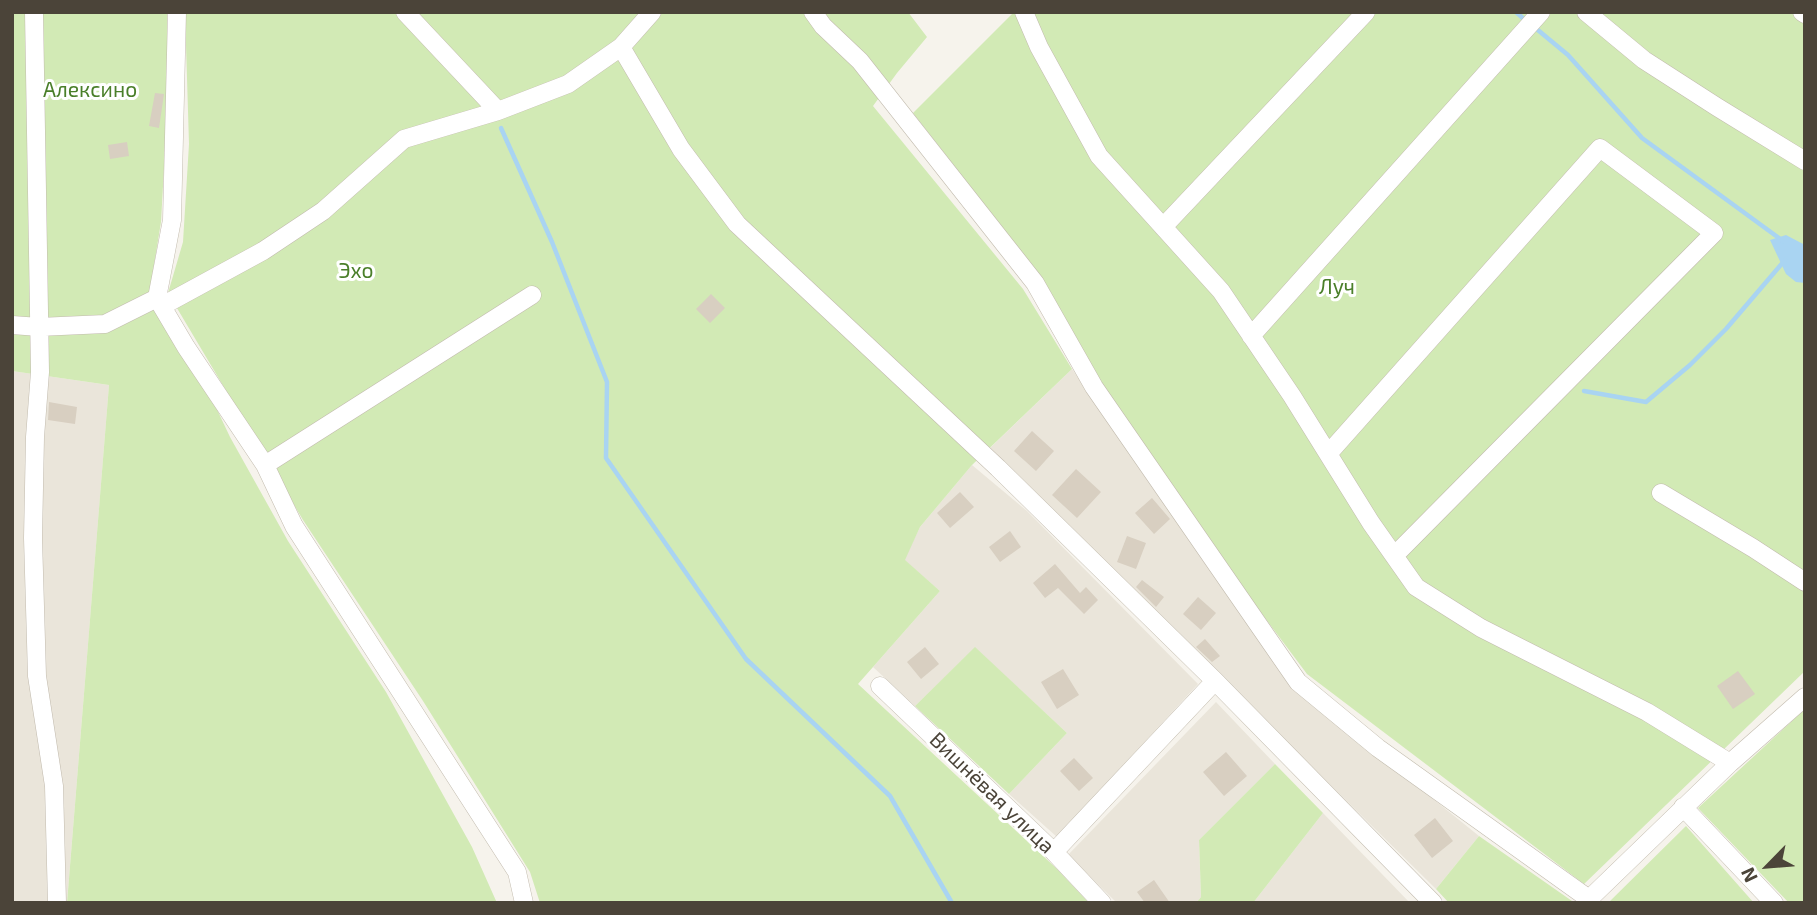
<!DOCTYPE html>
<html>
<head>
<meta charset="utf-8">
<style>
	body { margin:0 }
	#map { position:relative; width:1817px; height:915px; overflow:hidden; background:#f6f3ec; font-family:"Exo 2",sans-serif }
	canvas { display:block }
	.frame { position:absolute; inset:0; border:14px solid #4b4439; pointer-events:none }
	.north { position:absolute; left:1733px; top:831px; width:70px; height:70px; -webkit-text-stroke:5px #fff; paint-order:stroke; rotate:245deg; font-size:19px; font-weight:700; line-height:28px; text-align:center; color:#4b4439 }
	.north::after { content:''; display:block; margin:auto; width:24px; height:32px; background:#4b4439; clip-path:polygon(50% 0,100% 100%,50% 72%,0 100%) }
</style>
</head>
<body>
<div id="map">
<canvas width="1817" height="915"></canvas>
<div class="frame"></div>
<div class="north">N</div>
</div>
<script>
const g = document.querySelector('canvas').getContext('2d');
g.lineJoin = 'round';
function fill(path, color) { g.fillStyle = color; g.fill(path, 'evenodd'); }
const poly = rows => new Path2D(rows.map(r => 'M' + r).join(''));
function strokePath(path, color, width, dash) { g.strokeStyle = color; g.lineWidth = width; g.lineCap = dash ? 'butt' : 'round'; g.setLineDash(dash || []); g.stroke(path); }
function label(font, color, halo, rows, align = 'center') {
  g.font = font + ' "Exo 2",sans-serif'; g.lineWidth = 6; g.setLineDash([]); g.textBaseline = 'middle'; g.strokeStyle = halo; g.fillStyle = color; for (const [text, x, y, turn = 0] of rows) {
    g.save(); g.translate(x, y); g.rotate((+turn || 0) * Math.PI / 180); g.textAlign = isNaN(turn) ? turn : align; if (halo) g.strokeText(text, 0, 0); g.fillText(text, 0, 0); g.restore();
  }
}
fill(poly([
	[1072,369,1150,484,1293,686,1479,836,1436,889,989,449],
	[12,371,109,385,67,903,12,903],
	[972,465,1027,511,1198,684,1057,837,1009,794,1067,733,975,648,915,706,873,667,940,591,904,560,920,527],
	[1216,702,1275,764,1199,840,1201,897,1196,903,1117,903,1068,855],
	[1323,813,1410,903,1253,903]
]), '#eae5da');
fill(poly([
	[12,12,167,12,169,78,161,222,149,296,212,399,230,437,288,541,386,692,472,847,497,903,67,903,109,385,12,371],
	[185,12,908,12,927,37,897,73,873,106,1023,289,1072,369,972,465,920,527,905,560,940,591,858,684,1056,868,1089,903,540,903,530,872,423,701,303,520,168,293,183,242,189,144],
	[1014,12,1805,12,1805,671,1584,884,1307,674,1244,590,1101,386,1043,280,913,113],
	[975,647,1067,733,1009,794,915,706],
	[1805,709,1805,903,1789,903,1698,808],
	[1275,764,1323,813,1253,903,1196,903,1201,897,1199,840],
	[1686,826,1754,903,1608,903],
	[1479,836,1572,901,1449,903,1436,889]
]), '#d2eab5');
fill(poly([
	[1786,235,1805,245,1805,283,1796,282,1786,274,1770,240]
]), '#a9d4f2');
strokePath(poly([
	[1516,12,1526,21],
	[1533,26,1568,55,1642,138,1783,241],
	[501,128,552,242,607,382,606,458,746,659,890,796,952,903],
	[1584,391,1646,402,1690,365,1726,329,1785,260]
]), '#a9d4f2', 4.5);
fill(poly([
	[155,93,164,94,159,128,149,126],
	[127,142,129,156,110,159,108,145],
	[711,294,725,308,710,323,696,309],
	[49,402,77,407,75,424,48,420],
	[1032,431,1054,451,1036,471,1014,451],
	[1076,469,1101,492,1077,518,1052,495],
	[960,492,974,507,950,528,937,513],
	[1152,498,1170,519,1154,534,1135,513],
	[1010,531,1021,547,1000,562,989,547],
	[1127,536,1146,543,1136,569,1117,562],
	[1055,564,1080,593,1086,587,1098,600,1084,614,1058,588,1045,598,1033,583],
	[1142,580,1164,597,1156,607,1136,587],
	[1198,597,1216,613,1201,630,1183,614],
	[1205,639,1220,656,1212,662,1196,647],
	[925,647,939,664,921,679,907,662],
	[1063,669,1079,695,1057,709,1041,682],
	[1738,671,1755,694,1733,709,1717,686],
	[1226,752,1247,776,1224,796,1203,772],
	[1074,758,1093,778,1079,791,1060,771],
	[1435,818,1453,841,1432,858,1414,835],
	[1154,880,1170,903,1145,903,1137,892]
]), '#d8cfc1');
const minor = poly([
	[34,12,40,372,35,437,33,538,37,676,54,786,57,903],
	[813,12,823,26,860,61,1035,283,1094,387,1298,682,1378,748,1589,899],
	[1024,12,1039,47,1099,156,1221,291,1292,396,1371,523,1416,587,1481,628,1647,712,1730,763],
	[1586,12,1644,60,1717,107,1805,161],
	[1802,12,1805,14],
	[621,47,681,149,737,224,998,468,1215,681,1433,903],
	[498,111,568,84,621,47,652,12],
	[1163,227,1366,12],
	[157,298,186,347,265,465,294,526,517,872,524,903],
	[162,306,263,251,323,211,404,139,498,111,405,12],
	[12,325,39,327,105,324,157,298,172,220,177,12],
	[1251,336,1541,12],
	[1328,454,1600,148,1714,233,1394,556],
	[265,465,532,295],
	[1661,493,1753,548,1805,582],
	[880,686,1054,852,1102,903],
	[1683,807,1774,903],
	[1054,852,1215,681],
	[1585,903,1730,763,1805,697]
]);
strokePath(minor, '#c2bbae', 19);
strokePath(minor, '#fff', 18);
label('21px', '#4a7f2a', '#fff', [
	["Алексино",90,90],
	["Эхо",356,271],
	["Луч",1337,287]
]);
label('21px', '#4b4439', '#fff', [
	["Вишнёвая улица",992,793,44]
]);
</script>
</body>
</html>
